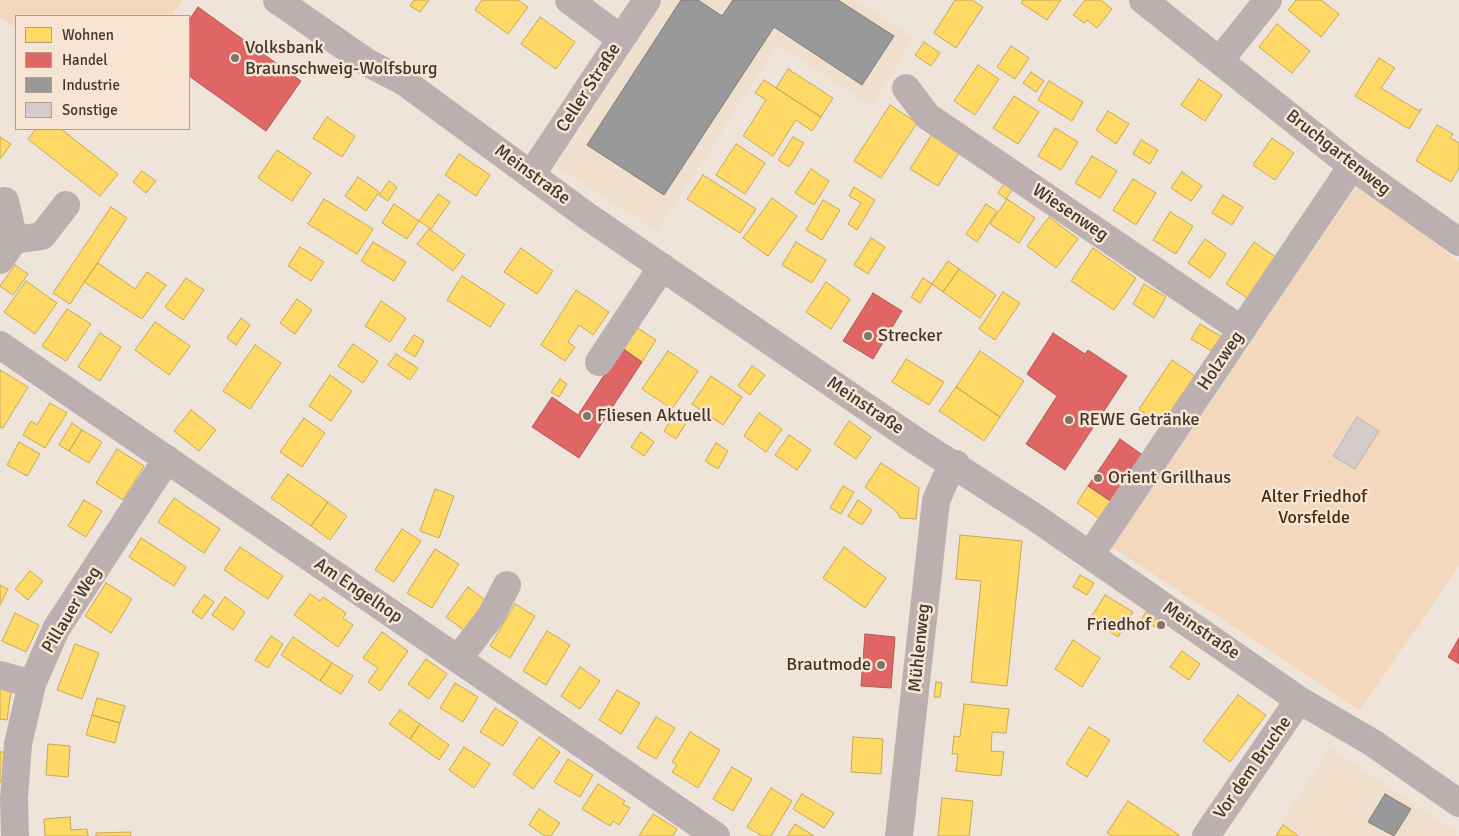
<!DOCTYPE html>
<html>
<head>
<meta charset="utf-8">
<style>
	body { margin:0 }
	#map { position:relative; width:1459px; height:836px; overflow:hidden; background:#efe4da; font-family:Signika,sans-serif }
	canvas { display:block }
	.legend { position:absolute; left:15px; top:15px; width:175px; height:115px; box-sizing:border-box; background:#f7e4d2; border:1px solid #ad9f91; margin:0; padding:6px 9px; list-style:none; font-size:15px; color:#3f3730 }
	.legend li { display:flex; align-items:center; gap:10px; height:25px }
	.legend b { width:25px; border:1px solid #ad9f91 }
</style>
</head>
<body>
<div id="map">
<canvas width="1459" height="836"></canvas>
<ul class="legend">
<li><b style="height:14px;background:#ffd966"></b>Wohnen</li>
<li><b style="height:14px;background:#e06666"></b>Handel</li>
<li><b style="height:14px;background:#999"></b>Industrie</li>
<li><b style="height:14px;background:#d4cccb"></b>Sonstige</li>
</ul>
</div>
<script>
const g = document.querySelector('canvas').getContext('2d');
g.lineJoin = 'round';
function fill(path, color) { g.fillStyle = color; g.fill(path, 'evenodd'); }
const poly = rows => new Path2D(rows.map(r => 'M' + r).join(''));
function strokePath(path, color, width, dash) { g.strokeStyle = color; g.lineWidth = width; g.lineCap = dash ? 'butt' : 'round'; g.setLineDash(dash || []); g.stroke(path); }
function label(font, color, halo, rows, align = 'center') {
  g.font = font + ' Signika,sans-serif'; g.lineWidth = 5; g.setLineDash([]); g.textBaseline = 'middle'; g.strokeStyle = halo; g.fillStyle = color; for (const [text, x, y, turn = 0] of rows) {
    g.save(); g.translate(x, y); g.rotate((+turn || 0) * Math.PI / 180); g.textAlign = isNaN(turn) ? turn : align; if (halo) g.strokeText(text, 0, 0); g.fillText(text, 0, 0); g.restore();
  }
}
fill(poly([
	[664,0,855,0,914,38,871,105,778,45,657,231,556,166],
	[1330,748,1458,832,1456,836,1303,836,1281,822]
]), '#f1dfcd');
fill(poly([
	[0,0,182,0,171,16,16,16,16,28,0,17],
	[1359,183,1459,262,1459,565,1360,711,1112,547]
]), '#f4d8bd');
const homes = poly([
	[414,0,429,0,420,12,410,6,414,0],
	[482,0,518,0,528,7,508,34,475,10,482,0],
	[955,0,972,0,983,7,956,48,934,33,955,0],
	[1023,0,1061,0,1047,20,1021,3,1023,0],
	[1085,0,1101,0,1112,9,1097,28,1087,20,1084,23,1073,15,1085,0],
	[1296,0,1321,0,1339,14,1321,37,1288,10,1296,0],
	[540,17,575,42,556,69,521,44,540,17],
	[1277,24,1310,51,1292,73,1259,47,1277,24],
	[924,42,940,53,931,66,915,55,924,42],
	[1011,46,1029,58,1015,79,997,67,1011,46],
	[1379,58,1395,68,1381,88,1419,111,1422,108,1409,129,1355,96,1379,58],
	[978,65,999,79,975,115,954,101,978,65],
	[788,69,833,98,821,117,776,88,788,69],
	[1031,72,1044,81,1036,92,1023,83,1031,72],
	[1199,79,1222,95,1205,121,1181,105,1199,79],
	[764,80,821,117,812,131,796,120,773,156,743,136,766,100,755,93,764,80],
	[1049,81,1083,102,1072,121,1038,100,1049,81],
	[1014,96,1039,112,1018,144,993,128,1014,96],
	[890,105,917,123,881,178,854,161,890,105],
	[1108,111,1129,124,1116,144,1096,130,1108,111],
	[327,117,355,136,342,157,313,138,327,117],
	[1437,125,1453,134,1450,138,1459,143,1459,168,1451,182,1416,161,1437,125],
	[1055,128,1078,142,1061,170,1038,156,1055,128],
	[36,129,61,129,118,174,100,196,28,139,36,129],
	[932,134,960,151,938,186,910,169,932,134],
	[0,137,11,144,0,159,0,137],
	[793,137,804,143,789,167,778,160,793,137],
	[1272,138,1294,153,1275,180,1253,165,1272,138],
	[1141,140,1158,150,1150,164,1133,154,1141,140],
	[736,144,765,163,745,194,716,175,736,144],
	[277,150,311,173,292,201,258,178,277,150],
	[459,154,490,175,476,196,445,175,459,154],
	[1092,156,1117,171,1100,198,1075,183,1092,156],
	[811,169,829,181,814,205,795,193,811,169],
	[142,171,156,181,146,193,133,182,142,171],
	[1182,172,1202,186,1191,201,1171,188,1182,172],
	[703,175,756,209,740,233,687,199,703,175],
	[358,177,379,192,366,211,345,196,358,177],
	[1133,179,1156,193,1136,225,1113,210,1133,179],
	[389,181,397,187,388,201,379,195,389,181],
	[1006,181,1014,187,1006,199,998,193,1006,181],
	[854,187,875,200,857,230,848,224,861,203,849,196,854,187],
	[438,194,450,202,431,229,419,221,438,194],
	[1223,195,1243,207,1232,225,1212,213,1223,195],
	[772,198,797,216,768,256,743,238,772,198],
	[324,199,373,229,357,254,308,224,324,199],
	[1007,199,1035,218,1019,243,990,224,1007,199],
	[823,200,840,210,822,240,806,230,823,200],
	[394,204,419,221,407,239,382,223,394,204],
	[986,204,997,211,977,242,966,234,986,204],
	[111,207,127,218,70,304,53,293,111,207],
	[1170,212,1193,226,1176,254,1153,240,1170,212],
	[1049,217,1078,239,1056,268,1027,246,1049,217],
	[429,229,465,255,453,271,417,244,429,229],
	[871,238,885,247,868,274,854,265,871,238],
	[1205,239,1226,254,1210,278,1188,263,1205,239],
	[373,242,406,262,394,281,361,261,373,242],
	[796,242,826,260,812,283,782,265,796,242],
	[1254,242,1277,258,1249,299,1226,284,1254,242],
	[300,247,324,262,311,281,288,266,300,247],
	[521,248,553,271,537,294,504,272,521,248],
	[1093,248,1136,278,1114,310,1071,281,1093,248],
	[948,261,959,269,943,292,932,284,948,261],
	[98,263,135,289,147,272,166,285,142,319,84,282,98,263],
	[15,265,28,274,13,295,0,286,15,265],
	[959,269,996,295,980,318,943,292,959,269],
	[462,276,505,304,490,327,447,300,462,276],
	[186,278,204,290,183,320,165,307,186,278],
	[923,278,932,284,920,303,911,297,923,278],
	[26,281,57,303,35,334,4,312,26,281],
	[826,282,850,299,831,329,806,312,826,282],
	[1144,284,1166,297,1154,318,1133,304,1144,284],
	[576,290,609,312,593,335,579,325,568,342,575,347,565,361,541,345,576,290],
	[1003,292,1020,303,995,340,979,329,1003,292],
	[297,299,312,310,295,334,280,323,297,299],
	[381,301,406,318,390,342,365,326,381,301],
	[67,309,91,324,66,361,42,346,67,309],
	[241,318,250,325,236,345,227,338,241,318],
	[155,322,190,346,169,375,135,350,155,322],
	[1200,324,1224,338,1215,353,1191,339,1200,324],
	[636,327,656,340,642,362,622,348,636,327],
	[100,333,121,347,100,381,78,367,100,333],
	[414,335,424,341,415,357,404,350,414,335],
	[353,344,378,361,363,383,338,366,353,344],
	[255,345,281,363,250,409,223,391,255,345],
	[668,351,698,371,672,409,642,389,668,351],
	[980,351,1024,381,1000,417,956,387,980,351],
	[396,354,418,368,410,380,388,365,396,354],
	[906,359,944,382,929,405,892,382,906,359],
	[1172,360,1198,378,1164,427,1139,409,1172,360],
	[752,366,765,375,750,395,738,386,752,366],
	[0,370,28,387,3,428,0,427,0,370],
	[330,375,352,391,331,421,309,406,330,375],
	[711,376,742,397,723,425,692,404,711,376],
	[560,379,567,384,559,397,551,392,560,379],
	[956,387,1000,417,984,441,939,411,956,387],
	[50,403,67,413,45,448,23,435,31,421,37,425,50,403],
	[191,410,216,430,199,451,174,431,191,410],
	[675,413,688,420,676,439,664,431,675,413],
	[759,413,782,429,766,452,744,436,759,413],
	[304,418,325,433,302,467,280,452,304,418],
	[849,421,871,437,856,459,834,444,849,421],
	[72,423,82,430,69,451,59,445,72,423],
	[82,430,102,442,89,463,69,451,82,430],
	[641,432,654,442,644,456,631,447,641,432],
	[789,435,811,450,797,470,775,455,789,435],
	[19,442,40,454,27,476,7,465,19,442],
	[716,443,728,451,718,469,705,461,716,443],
	[117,449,144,466,123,500,96,483,117,449],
	[881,463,919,488,916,519,900,518,896,511,865,487,881,463],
	[288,474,328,502,311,526,271,498,288,474],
	[843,486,854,492,841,514,830,508,843,486],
	[1088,486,1112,502,1100,519,1077,503,1088,486],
	[435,489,454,496,439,538,420,531,435,489],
	[174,498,220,529,204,553,158,522,174,498],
	[84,500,102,511,86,537,68,526,84,500],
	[858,500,872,510,862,525,848,516,858,500],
	[328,502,347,516,330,540,311,526,328,502],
	[402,529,421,541,394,582,375,570,402,529],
	[960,535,1022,541,1007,686,971,682,981,581,956,579,960,535],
	[141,538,186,567,174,586,129,557,141,538],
	[240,547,283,576,268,599,224,570,240,547],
	[844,547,886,578,865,608,823,578,844,547],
	[435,549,459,564,432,608,407,593,435,549],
	[30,571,43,581,28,600,15,589,30,571],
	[1080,575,1094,583,1087,595,1073,587,1080,575],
	[106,583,132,599,111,633,85,616,106,583],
	[0,585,8,589,0,605,0,585],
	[468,587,490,604,469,634,446,617,468,587],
	[310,594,320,601,323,597,346,613,343,618,353,625,338,647,294,615,310,594],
	[204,595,214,602,202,619,192,612,204,595],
	[1105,595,1133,612,1118,637,1090,619,1105,595],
	[225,597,245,612,233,630,212,615,225,597],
	[515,604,535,616,510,658,490,646,515,604],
	[1146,612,1159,621,1155,627,1142,618,1146,612],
	[15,613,39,625,26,652,2,641,15,613],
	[547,631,570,645,546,685,523,671,547,631],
	[382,632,408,651,380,691,368,682,378,668,363,658,382,632],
	[271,636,283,644,268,668,255,660,271,636],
	[293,637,332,663,320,681,281,655,293,637],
	[1073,640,1100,658,1082,687,1055,669,1073,640],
	[75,644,99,653,82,699,57,690,75,644],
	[1182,651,1200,664,1189,680,1170,667,1182,651],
	[426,659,447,674,429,699,408,684,426,659],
	[332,663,353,676,341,694,320,681,332,663],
	[580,667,600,681,580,709,561,696,580,667],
	[936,682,942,683,940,697,934,697,936,682],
	[455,683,478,697,463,722,440,708,455,683],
	[0,689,11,691,7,720,0,719,0,689],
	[617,690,640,703,621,734,599,720,617,690],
	[1238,695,1266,715,1230,762,1203,741,1238,695],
	[97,698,125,706,120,723,92,715,97,698],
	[964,704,1009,709,1006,733,992,732,991,751,1004,752,1001,776,956,771,958,754,952,754,954,736,960,737,964,704],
	[495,708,518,722,503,746,480,732,495,708],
	[400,710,420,724,410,739,389,724,400,710],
	[92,715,120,723,115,743,86,735,92,715],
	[656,717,675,728,656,759,637,748,656,717],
	[420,724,449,745,439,760,410,739,420,724],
	[1089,727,1110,740,1087,777,1066,764,1089,727],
	[690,732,720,750,698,788,672,772,677,765,672,762,690,732],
	[539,737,560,752,533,789,513,774,539,737],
	[853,737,883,739,881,774,851,772,853,737],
	[48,744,70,746,68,777,46,775,48,744],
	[464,747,490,764,474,788,449,770,464,747],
	[0,752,5,752,3,782,0,782,0,752],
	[568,759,593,775,580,797,554,782,568,759],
	[732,767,752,779,733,811,713,799,732,767],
	[598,784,625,801,623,804,630,808,619,825,613,821,610,826,582,809,598,784],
	[771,788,792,801,771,836,762,836,747,827,771,788],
	[802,794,834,813,824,828,793,809,802,794],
	[942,798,973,801,969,836,938,836,942,798],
	[1128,801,1179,835,1179,836,1112,836,1107,833,1128,801],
	[539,809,560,823,551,836,545,836,529,825,539,809],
	[653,814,677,829,673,836,639,836,653,814],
	[70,817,71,830,87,829,88,836,45,836,44,819,70,817],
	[795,824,814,836,787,836,795,824],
	[1283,825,1299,836,1276,836,1283,825],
	[130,832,131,836,96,836,96,833,130,832]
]);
fill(homes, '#ffd966');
strokePath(homes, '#c5a856', 1);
const shops = poly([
	[198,7,301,81,266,131,189,76,189,20,198,7],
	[873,293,902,311,873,359,843,341,873,293],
	[1053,333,1085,354,1088,350,1127,376,1065,470,1026,444,1057,396,1027,374,1053,333],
	[622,348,642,362,579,458,532,427,552,397,578,415,622,348],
	[1120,439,1144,456,1112,502,1088,486,1120,439],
	[865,634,895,637,891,688,861,686,865,634],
	[1459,638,1459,664,1448,657,1459,638]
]);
fill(shops, '#e06666');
strokePath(shops, '#b05856', 1);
const industry = poly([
	[681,0,698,0,722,16,733,0,838,0,894,36,862,85,774,27,664,195,587,145,681,0],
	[1385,794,1411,809,1394,836,1368,822,1385,794]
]);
fill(industry, '#999');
strokePath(industry, '#7e7c7a', 1);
const building = poly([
	[1357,417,1379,431,1355,469,1333,456,1357,417]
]);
fill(building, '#d4cccb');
strokePath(building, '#bbb3b2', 1);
strokePath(poly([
	[277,0,368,63,403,81,587,216,916,441,1036,518,1299,700,1373,743,1459,803],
	[569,0,621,39],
	[1143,0,1352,166,1459,242],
	[1220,60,1268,0],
	[906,88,927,116,1242,330],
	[531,175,647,0],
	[14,240,42,236,66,205],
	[0,260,14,240,5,201],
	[0,345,716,836],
	[599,362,662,267],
	[1090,555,1352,166],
	[458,659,491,616,507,585],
	[0,675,32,684],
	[15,836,14,799,18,744,32,684,56,629,167,459],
	[899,836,936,501,945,480,956,464],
	[1206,836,1299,700]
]), '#bcafb0', 28);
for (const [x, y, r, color] of [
	[235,58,5,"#7d746c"],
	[868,336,5,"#7d746c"],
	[587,416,5,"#7d746c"],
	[1069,420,5,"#7d746c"],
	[1098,478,5,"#7d746c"],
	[1161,625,5,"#7d746c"],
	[881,665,5,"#7d746c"]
]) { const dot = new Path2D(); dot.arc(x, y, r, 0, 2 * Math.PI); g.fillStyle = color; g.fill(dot); strokePath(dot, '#f7e4d2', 2); }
label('18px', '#3f3730', '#f7e4d2', [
	["Volksbank",245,48],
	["Braunschweig-Wolfsburg",245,69],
	["Strecker",878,336],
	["Fliesen Aktuell",597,416],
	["REWE Getränke",1079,420],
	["Orient Grillhaus",1108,478],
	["Friedhof",1151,625,"right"],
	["Brautmode",871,665,"right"]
], 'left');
label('18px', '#3f3730', '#f7e4d2', [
	["Celler Straße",589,88,-57],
	["Bruchgartenweg",1338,153,38],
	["Meinstraße",532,175,36],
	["Wiesenweg",1070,213,34],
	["Holzweg",1221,361,-56],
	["Meinstraße",865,406,34],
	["Am Engelhop",358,591,34],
	["Pillauer Weg",72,610,-59],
	["Meinstraße",1201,631,34],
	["Mühlenweg",920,648,-84],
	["Vor dem Bruche",1253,768,-55]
]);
label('18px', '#432b10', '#f7e4d2', [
	["Alter Friedhof",1314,497],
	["Vorsfelde",1314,518]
]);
</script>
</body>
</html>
